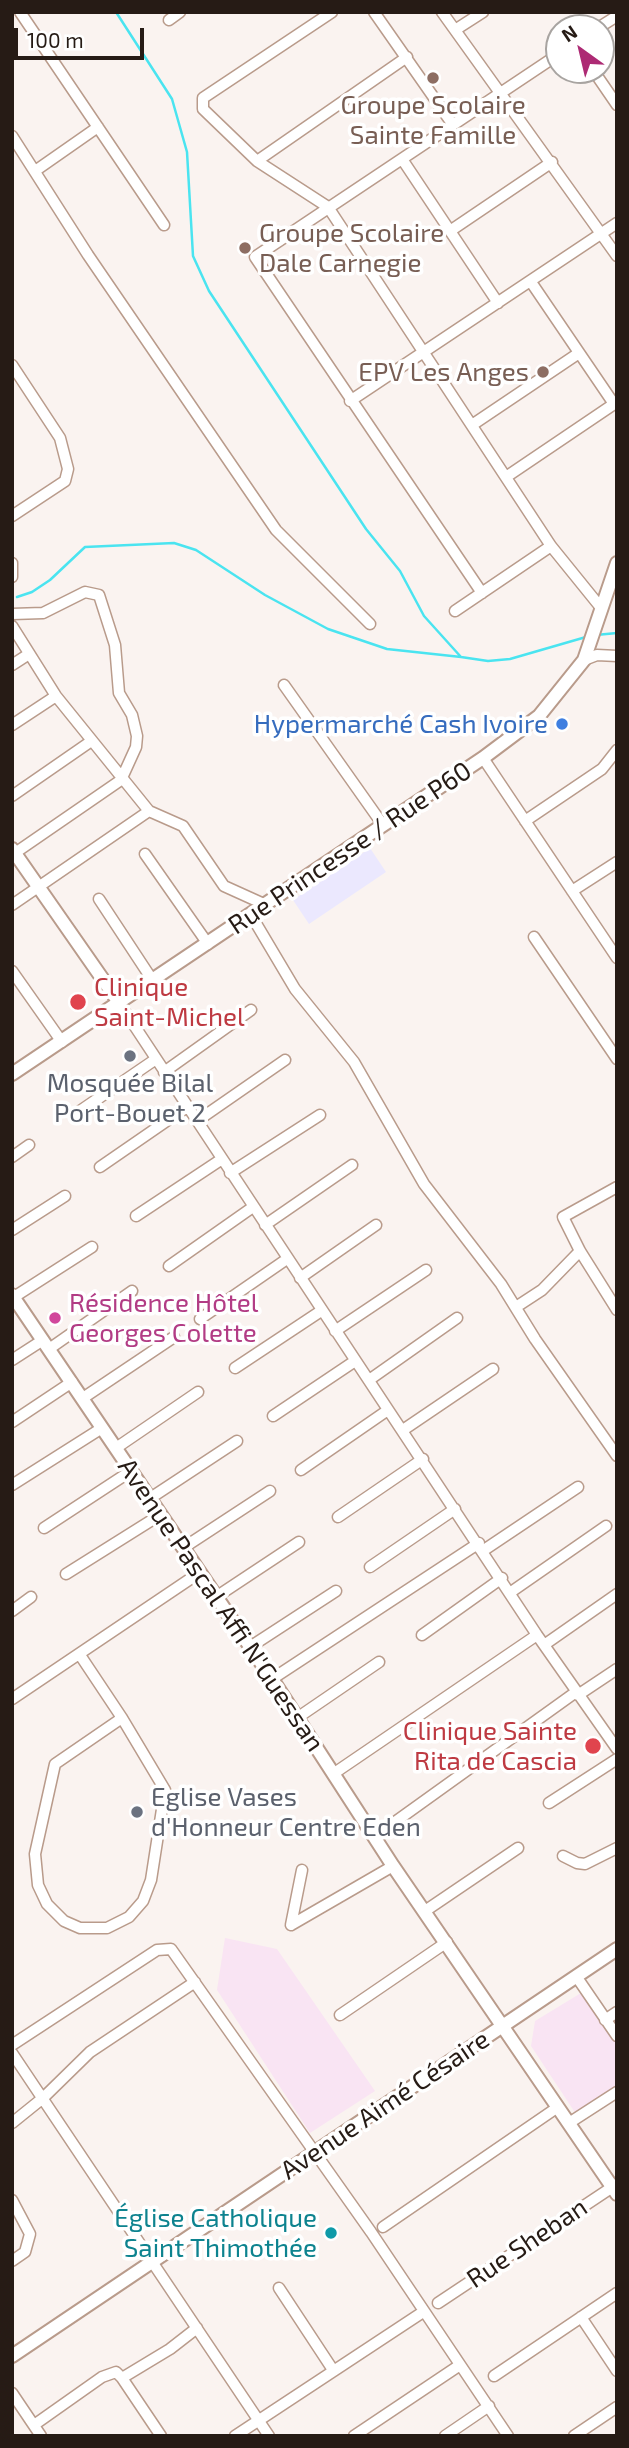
<!DOCTYPE html>
<html>
<head>
<meta charset="utf-8">
<style>
	body { margin:0 }
	#map { position:relative; width:629px; height:2448px; overflow:hidden; background:#faf3f0; font-family:"Exo 2",sans-serif }
	canvas { display:block }
	.frame { position:absolute; inset:0; border:14px solid #261b15; pointer-events:none }
	.north { position:absolute; left:545px; top:14px; width:70px; height:70px; box-sizing:border-box; background:#fff; border:2px solid #a8a4a1; border-radius:50%; rotate:326deg; font-size:19px; font-weight:700; line-height:28px; text-align:center; color:#261b15 }
	.north::after { content:''; display:block; margin:auto; width:24px; height:32px; background:#ad2a74; clip-path:polygon(50% 0,100% 100%,50% 72%,0 100%) }
	.scale { position:absolute; left:14px; top:28px; width:130px; height:32px; box-sizing:border-box; border:4px solid #261b15; border-top:0; padding-left:9px; font-size:21px; line-height:24px; white-space:nowrap; color:#261b15; -webkit-text-stroke:5px #fff; paint-order:stroke }
</style>
</head>
<body>
<div id="map">
<canvas width="629" height="2448"></canvas>
<div class="frame"></div>
<div class="north">N</div>
<div class="scale">100 m</div>
</div>
<script>
const g = document.querySelector('canvas').getContext('2d');
g.lineJoin = 'round';
function fill(path, color) { g.fillStyle = color; g.fill(path, 'evenodd'); }
const poly = rows => new Path2D(rows.map(r => 'M' + r).join(''));
function strokePath(path, color, width, dash) { g.strokeStyle = color; g.lineWidth = width; g.lineCap = dash ? 'butt' : 'round'; g.setLineDash(dash || []); g.stroke(path); }
function label(font, color, halo, rows, align = 'center') {
  g.font = font + ' "Exo 2",sans-serif'; g.lineWidth = 7; g.setLineDash([]); g.textBaseline = 'middle'; g.strokeStyle = halo; g.fillStyle = color; for (const [text, x, y, turn = 0] of rows) {
    g.save(); g.translate(x, y); g.rotate((+turn || 0) * Math.PI / 180); g.textAlign = isNaN(turn) ? turn : align; if (halo) g.strokeText(text, 0, 0); g.fillText(text, 0, 0); g.restore();
  }
}
fill(poly([
	[370,848,386,872,309,924,293,900]
]), '#ebe8fe');
fill(poly([
	[225,1938,277,1949,375,2091,310,2133,217,1990],
	[581,1993,617,2044,617,2087,576,2114,531,2046,535,2021]
]), '#f9e4f3');
strokePath(poly([
	[116,12,172,99,187,152,193,256,209,291,366,529,400,571,424,616,461,657,488,661,510,659,586,637],
	[17,597,32,592,50,580,85,547,174,543,196,550,265,595,328,629,387,649,461,657],
	[596,635,617,633]
]), '#4ae4f0', 2.5);
const minor = poly([
	[20,12,164,225],
	[332,12,203,98,203,109,257,161,328,207,551,546,602,609],
	[374,12,453,125],
	[442,12,617,256],
	[169,20,180,12],
	[598,28,617,16],
	[455,30,483,12],
	[593,70,617,105],
	[12,136,88,255,276,530,370,624],
	[402,159,498,303],
	[257,161,407,57],
	[35,171,98,127],
	[450,231,552,162],
	[531,282,614,404],
	[12,365,60,438,68,469,65,481,12,516],
	[350,401,617,223],
	[472,425,579,353],
	[506,477,617,402],
	[12,563,12,577],
	[482,593,255,257,559,54],
	[455,611,551,546],
	[12,614,43,613,85,592,99,595,115,645,119,693,132,715,137,736,136,747,121,780,15,853],
	[12,626,56,696,149,811,183,826,224,886,266,905],
	[584,660,597,655,617,656],
	[12,665,29,654],
	[284,685,383,825],
	[12,725,56,696],
	[483,758,617,958],
	[12,796,90,742],
	[525,821,602,769,617,750],
	[145,854,208,944],
	[572,891,617,862],
	[99,899,153,981],
	[12,905,149,811],
	[251,915,295,989,354,1062,424,1184,501,1284,535,1339,617,1456],
	[534,937,617,1059],
	[12,971,62,1042],
	[120,1004,537,1635,617,1749],
	[164,1072,251,1010],
	[74,1115,156,1059],
	[197,1121,285,1060],
	[12,1157,29,1145],
	[100,1167,187,1107],
	[230,1173,320,1115],
	[617,1187,563,1217,580,1251,617,1310],
	[136,1216,222,1159],
	[265,1225,352,1165],
	[12,1230,65,1196],
	[169,1266,253,1207],
	[300,1278,376,1225],
	[14,1297,92,1247],
	[516,1307,542,1290,580,1251],
	[200,1319,287,1259],
	[335,1331,426,1270],
	[49,1349,132,1291],
	[12,1360,43,1340],
	[235,1368,321,1311],
	[369,1380,457,1318],
	[83,1398,174,1337],
	[273,1416,355,1361],
	[12,1422,72,1382],
	[403,1430,493,1369],
	[116,1448,198,1392],
	[301,1470,388,1410],
	[12,1485,102,1428],
	[149,1499,237,1441],
	[338,1517,423,1459],
	[44,1528,131,1471],
	[183,1548,270,1491],
	[484,1550,578,1487],
	[370,1567,455,1509],
	[66,1574,160,1515],
	[511,1592,606,1526],
	[216,1597,299,1542],
	[12,1611,31,1597],
	[422,1635,502,1578],
	[544,1645,617,1594],
	[250,1647,336,1591],
	[80,1655,122,1718,165,1790,151,1880,143,1901,129,1917,107,1928,80,1928,64,1921,47,1904,38,1885,35,1854,55,1764,122,1718],
	[272,1679,479,1543],
	[578,1695,617,1669],
	[12,1699,199,1573],
	[297,1718,379,1662],
	[333,1774,537,1635],
	[549,1803,617,1759],
	[374,1837,576,1692],
	[563,1856,577,1863,585,1864,617,1848],
	[425,1911,518,1848],
	[291,1925,393,1866],
	[291,1925,302,1870],
	[576,1976,617,2036],
	[340,2015,447,1942],
	[605,2020,617,2012],
	[12,2045,157,1950,171,1949,371,2232,508,2436],
	[12,2053,269,2436],
	[12,2123,43,2098,90,2052,195,1982],
	[569,2123,617,2092],
	[12,2200,30,2234,25,2252,12,2261],
	[383,2227,558,2107],
	[279,2288,333,2370],
	[438,2303,617,2184],
	[581,2317,617,2371],
	[494,2376,617,2293],
	[122,2378,161,2436],
	[12,2393,41,2436],
	[34,2425,102,2377,116,2372,122,2378,170,2349,197,2328],
	[235,2436,423,2312],
	[354,2436,460,2365],
	[445,2436,489,2406],
	[574,2436,617,2407]
]);
const tertiary = poly([
	[12,849,120,1004],
	[12,1074,483,758,539,716,584,660,617,563],
	[12,1295,272,1679,393,1866,617,2194],
	[12,2356,617,1949]
]);
strokePath(minor, '#b99b8b', 13);
strokePath(tertiary, '#b99b8b', 16);
strokePath(minor, '#fff', 10);
strokePath(tertiary, '#fff', 12);
for (const [x, y, r, color] of [
	[433,78,7,"#8d6e63"],
	[245,248,7,"#8d6e63"],
	[543,372,7,"#8d6e63"],
	[562,724,7,"#3f7fe0"],
	[78,1002,9,"#e0444e"],
	[130,1056,7,"#6b7280"],
	[55,1318,7,"#d1479c"],
	[593,1746,9,"#e0444e"],
	[137,1812,7,"#6b7280"],
	[331,2233,7,"#0f9aa8"]
]) { const dot = new Path2D(); dot.arc(x, y, r, 0, 2 * Math.PI); g.fillStyle = color; g.fill(dot); strokePath(dot, '#fff', 2.5); }
label('26px', '#785e54', '#fff', [
	["Groupe Scolaire",433,105],
	["Sainte Famille",433,135],
	["Groupe Scolaire",259,233,"left"],
	["Dale Carnegie",259,263,"left"],
	["EPV Les Anges",529,372,"right"]
]);
label('26px', '#366cbe', '#fff', [
	["Hypermarché Cash Ivoire",548,724]
], 'right');
label('26px', '#261b15', '#fff', [
	["Rue Princesse / Rue P60",350,848,-34],
	["Avenue Pascal Affi N'Guessan",221,1605,56],
	["Avenue Aimé Césaire",385,2105,-34],
	["Rue Sheban",527,2243,-34]
]);
label('26px', '#be3a42', '#fff', [
	["Clinique",94,987],
	["Saint-Michel",94,1017],
	["Clinique Sainte",577,1731,"right"],
	["Rita de Cascia",577,1761,"right"]
], 'left');
label('26px', '#5b616d', '#fff', [
	["Mosquée Bilal",130,1083],
	["Port-Bouet 2",130,1113],
	["Eglise Vases",151,1797,"left"],
	["d'Honneur Centre Eden",151,1827,"left"]
]);
label('26px', '#b23c85', '#fff', [
	["Résidence Hôtel",69,1303],
	["Georges Colette",69,1333]
], 'left');
label('26px', '#0d838f', '#fff', [
	["Église Catholique",317,2218],
	["Saint Thimothée",317,2248]
], 'right');
</script>
</body>
</html>
